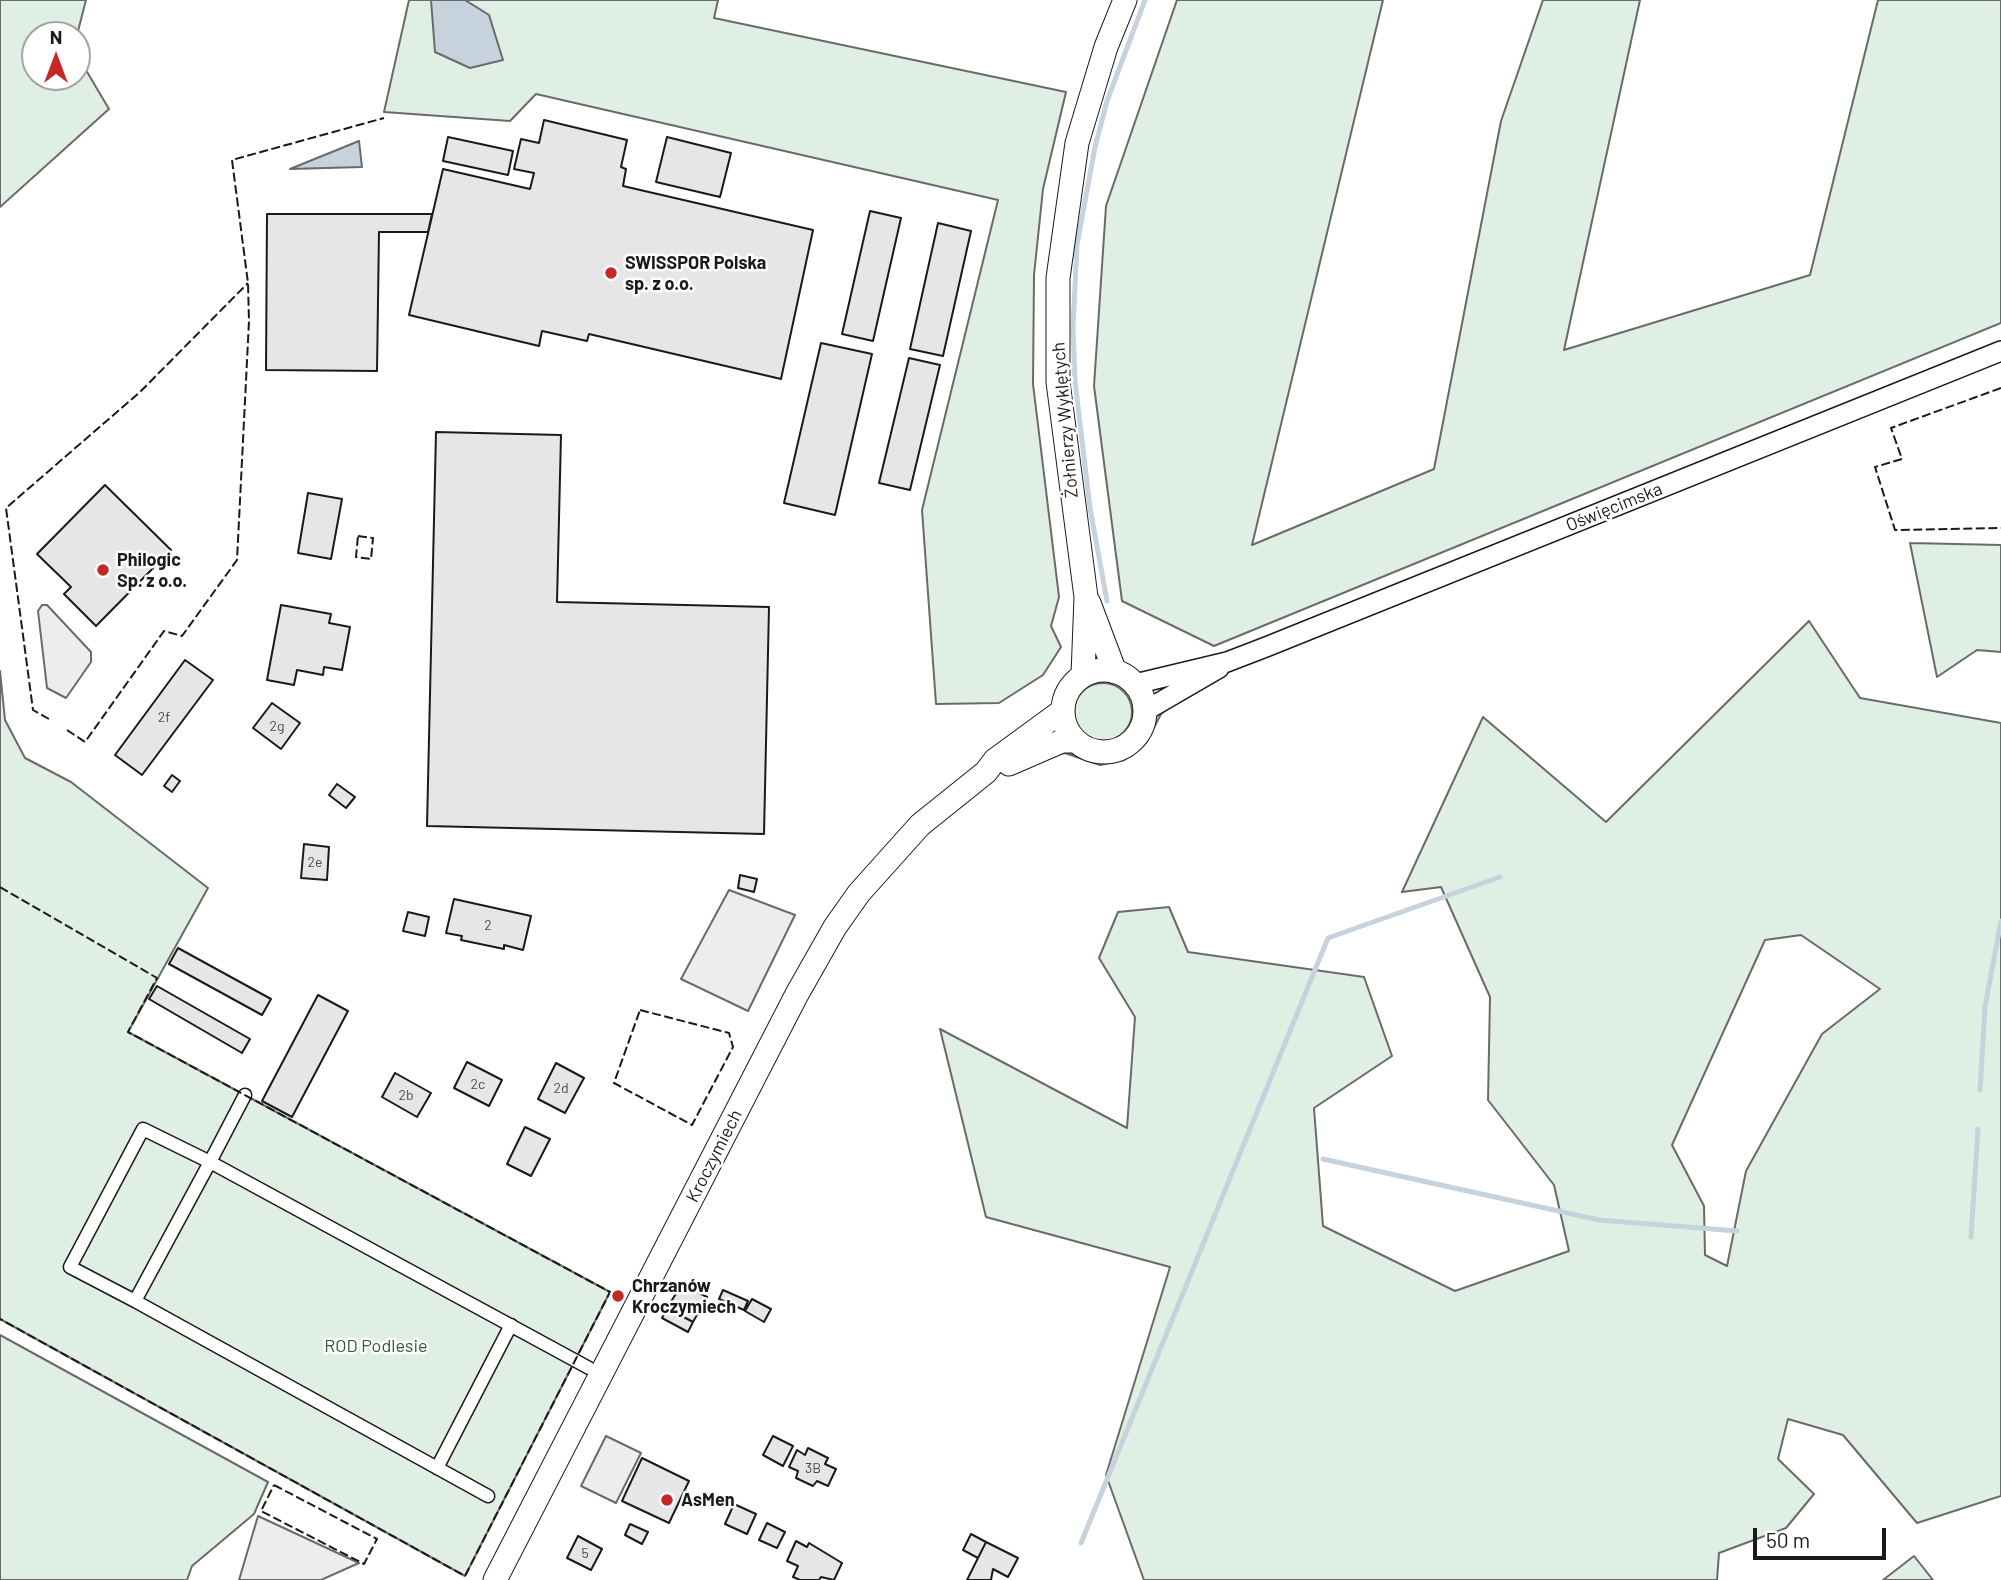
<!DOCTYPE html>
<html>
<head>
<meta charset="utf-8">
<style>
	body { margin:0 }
	#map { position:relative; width:2001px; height:1580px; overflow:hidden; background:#fff; font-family:Barlow,sans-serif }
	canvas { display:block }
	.north { position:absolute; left:21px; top:21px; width:70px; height:70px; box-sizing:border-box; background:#fff; border:2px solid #a3a3a3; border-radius:50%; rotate:0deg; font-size:19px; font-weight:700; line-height:28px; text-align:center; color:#1a1a1a }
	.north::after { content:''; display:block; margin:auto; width:24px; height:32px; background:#c62828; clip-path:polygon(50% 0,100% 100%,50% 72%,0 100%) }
	.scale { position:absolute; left:1753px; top:1528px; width:133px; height:32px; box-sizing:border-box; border:4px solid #1a1a1a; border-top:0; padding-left:9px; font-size:21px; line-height:24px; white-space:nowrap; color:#1a1a1a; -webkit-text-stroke:5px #fff; paint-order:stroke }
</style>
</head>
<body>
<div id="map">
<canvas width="2001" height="1580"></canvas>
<div class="north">N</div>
<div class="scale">50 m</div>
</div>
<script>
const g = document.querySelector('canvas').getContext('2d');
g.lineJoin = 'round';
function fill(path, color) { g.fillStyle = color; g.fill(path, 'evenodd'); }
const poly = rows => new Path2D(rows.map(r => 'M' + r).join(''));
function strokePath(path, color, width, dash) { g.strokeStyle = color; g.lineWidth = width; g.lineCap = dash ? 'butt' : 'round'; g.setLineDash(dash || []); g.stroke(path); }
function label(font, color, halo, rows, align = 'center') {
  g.font = font + ' Barlow,sans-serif'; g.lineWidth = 5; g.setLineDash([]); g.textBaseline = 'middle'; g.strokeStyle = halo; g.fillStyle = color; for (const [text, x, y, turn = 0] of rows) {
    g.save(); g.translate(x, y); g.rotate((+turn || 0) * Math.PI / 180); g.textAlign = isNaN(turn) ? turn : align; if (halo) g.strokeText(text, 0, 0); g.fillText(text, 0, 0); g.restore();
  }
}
const green = poly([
	[0,0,86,0,77,35,35,35,35,77,77,77,77,55,109,109,0,207,0,0],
	[409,0,718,0,714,18,1066,92,1043,189,1034,275,1033,384,1059,597,1051,626,1061,647,1043,675,999,703,936,704,922,510,998,200,536,94,510,121,384,112,409,0],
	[1177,0,1383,0,1252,545,1434,469,1501,121,1543,0,1640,0,1564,350,1810,275,1878,0,2001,0,2001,323,1214,646,1122,601,1094,386,1106,206,1177,0],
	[1910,543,2001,545,2001,652,1977,650,1937,677,1910,543],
	[1809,621,1860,698,2001,723,2001,1496,1917,1523,1843,1435,1788,1419,1778,1459,1814,1494,1786,1528,1719,1553,1717,1580,1144,1580,1106,1475,1170,1267,986,1217,940,1029,1127,1128,1135,1017,1099,958,1118,912,1169,907,1188,952,1364,977,1392,1056,1314,1108,1323,1226,1455,1291,1569,1251,1554,1185,1488,1100,1490,997,1441,887,1402,892,1483,717,1606,822,1809,621],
	[1801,935,1880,989,1822,1034,1746,1171,1727,1266,1705,1255,1704,1206,1672,1145,1765,940,1801,935],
	[0,671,5,720,25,758,71,782,208,888,128,1032,610,1292,465,1576,0,1319,0,671],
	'1074 712a29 29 0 1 1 58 0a29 29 0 1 1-58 0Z',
	[1165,706,1167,709,1161,714,1146,743,1124,760,1100,765,1065,753,1055,754,1059,750,1099,760,1116,759,1138,745,1153,718,1165,706],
	[0,1335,268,1482,254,1514,192,1566,187,1580,0,1580,0,1335],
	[1914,1556,1933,1580,1883,1580,1914,1556]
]);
fill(green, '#e0efe3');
strokePath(green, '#6a6a6a', 2);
const parking = poly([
	[42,605,47,605,91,652,91,662,66,698,47,688,38,611,42,605],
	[729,890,795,915,748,1011,681,979,729,890],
	[606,1436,641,1453,616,1503,581,1486,606,1436],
	[258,1516,359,1563,321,1580,239,1580,258,1516]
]);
fill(parking, '#ededed');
strokePath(parking, '#6a6a6a', 2);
const water = poly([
	[431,0,465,0,489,15,503,60,470,68,435,52,431,0],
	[359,141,362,167,290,169,359,141]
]);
fill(water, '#c6d2dc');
strokePath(water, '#6a6a6a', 2);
strokePath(poly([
	[1107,601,1090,508,1075,381,1073,328,1077,245,1095,147,1107,101,1145,0],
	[1980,1090,1985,1007,2001,921],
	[1323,1159,1599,1220,1737,1231],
	[1971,1237,1978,1129],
	[1081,1543,1328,938,1500,877]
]), '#c6d2dc', 5);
const building = poly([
	[544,120,627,140,621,167,626,169,623,186,813,230,781,379,589,334,587,341,542,331,539,346,409,315,443,169,530,189,534,173,514,169,521,139,539,143,544,120],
	[448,137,513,151,508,175,443,161,448,137],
	[667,137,731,153,720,197,656,182,667,137],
	[870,211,901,218,873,341,842,334,870,211],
	[267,214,432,214,428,232,379,232,377,371,266,370,267,214],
	[938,223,971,231,943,356,910,349,938,223],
	[821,343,872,354,835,515,784,503,821,343],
	[909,358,940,365,910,490,879,483,909,358],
	[436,432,561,435,557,602,769,607,764,834,427,826,436,432],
	[105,485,171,550,96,626,64,594,71,587,37,554,105,485],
	[308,493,342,499,331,559,298,553,308,493],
	[281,605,331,614,329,623,350,627,342,670,324,667,323,675,297,670,294,685,267,680,281,605],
	[185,660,213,680,142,775,115,755,185,660],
	[272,703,300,723,281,749,253,728,272,703],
	[172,775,180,781,172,792,164,786,172,775],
	[337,784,355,797,346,808,329,795,337,784],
	[304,844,329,847,327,880,301,878,304,844],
	[740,875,757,879,754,892,738,888,740,875],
	[454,899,531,916,523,950,504,945,504,949,461,940,462,936,446,933,454,899],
	[408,912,429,917,425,936,403,931,408,912],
	[178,948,271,999,262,1015,169,964,178,948],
	[157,986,250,1039,242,1053,149,999,157,986],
	[318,995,348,1011,292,1117,262,1101,318,995],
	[467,1062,502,1080,489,1106,454,1088,467,1062],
	[556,1063,584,1078,565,1113,538,1099,556,1063],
	[395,1073,431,1093,417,1117,382,1097,395,1073],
	[525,1127,550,1139,531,1176,507,1164,525,1127],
	[682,1284,707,1297,693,1322,667,1308,682,1284],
	[723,1290,748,1301,744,1310,719,1299,723,1290],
	[752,1299,771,1309,764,1322,745,1311,752,1299],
	[667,1308,693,1322,688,1332,662,1318,667,1308],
	[773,1436,793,1446,783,1466,763,1455,773,1436],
	[808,1448,828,1458,825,1464,836,1469,828,1486,817,1481,813,1486,796,1478,798,1471,789,1467,797,1450,805,1455,808,1448],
	[642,1458,689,1481,669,1523,622,1501,642,1458],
	[734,1504,756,1514,747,1534,725,1524,734,1504],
	[767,1523,785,1532,777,1548,759,1540,767,1523],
	[630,1524,648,1532,642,1544,625,1535,630,1524],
	[971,1534,986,1542,978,1558,963,1550,971,1534],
	[578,1536,602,1549,591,1570,567,1558,578,1536],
	[796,1541,807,1547,809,1543,842,1563,834,1580,821,1577,819,1580,800,1580,793,1577,798,1566,787,1561,796,1541],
	[986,1542,1018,1558,1008,1577,993,1569,991,1580,967,1580,986,1542]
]);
fill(building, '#e6e6e6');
strokePath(building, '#1a1a1a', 2);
const pedestrian = poly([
	[245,1095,210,1162,135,1301,70,1267,143,1129,210,1162,589,1368],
	[135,1301,488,1496],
	[437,1468,511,1325]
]);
const tertiary = poly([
	[1135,684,1227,662,1266,647,2001,351],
	[1145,711,1219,668]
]);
const secondary = poly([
	[1089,603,1115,672],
	'1063 711a41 41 0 1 1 82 0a41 41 0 1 1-82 0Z',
	[1083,675,1086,597,1058,382,1058,278,1077,143,1106,47,1125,0],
	[1009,764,1062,741,1074,741],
	[495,1580,797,994,835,927,859,893,920,825,986,772,995,760,1062,711]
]);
strokePath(pedestrian, '#1a1a1a', 15);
strokePath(tertiary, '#1a1a1a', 22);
strokePath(secondary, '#1a1a1a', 25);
strokePath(pedestrian, '#fff', 12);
strokePath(tertiary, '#fff', 19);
strokePath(secondary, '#fff', 23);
strokePath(poly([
	[2001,388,1891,428,1902,459,1875,467,1895,530,2001,528],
	[358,536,373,538,371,559,356,557,358,536],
	[49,719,33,710,6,508,140,392,248,283],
	[67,730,85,742,164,631,182,636,237,560,249,321,248,283,232,160,384,118],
	[0,887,157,978,128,1032,610,1292,465,1576,0,1319],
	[640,1010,729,1033,733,1047,692,1125,614,1083,640,1010],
	[274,1485,377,1539,364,1564,261,1511,274,1485]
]), '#1a1a1a', 2, [9, 3.5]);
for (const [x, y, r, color] of [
	[611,273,7,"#c62828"],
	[103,570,7,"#c62828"],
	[618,1296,7,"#c62828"],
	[667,1500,7,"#c62828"]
]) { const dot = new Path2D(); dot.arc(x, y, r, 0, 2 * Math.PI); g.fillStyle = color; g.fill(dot); strokePath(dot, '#fff', 2.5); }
label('14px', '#4d4d4d', null, [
	["2f",164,717],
	["2g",277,726],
	["2e",315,862],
	["2",488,925],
	["2c",478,1084],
	["2d",561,1088],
	["2b",406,1095],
	["3B",813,1468],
	["5",585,1553]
]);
label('bold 18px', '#1a1a1a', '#fff', [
	["SWISSPOR Polska",625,263],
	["sp. z o.o.",625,284],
	["Philogic",117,560],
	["Sp. z o.o.",117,581],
	["Chrzanów",632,1286],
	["Kroczymiech",632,1307],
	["AsMen",681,1500]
], 'left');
label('18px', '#1a1a1a', '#fff', [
	["Żołnierzy Wyklętych",1065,420,-95],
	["Oświęcimska",1614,507,-22],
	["Kroczymiech",714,1156,-63]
]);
label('18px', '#2b5a34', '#fff', [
	["ROD Podlesie",376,1346]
]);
</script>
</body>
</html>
